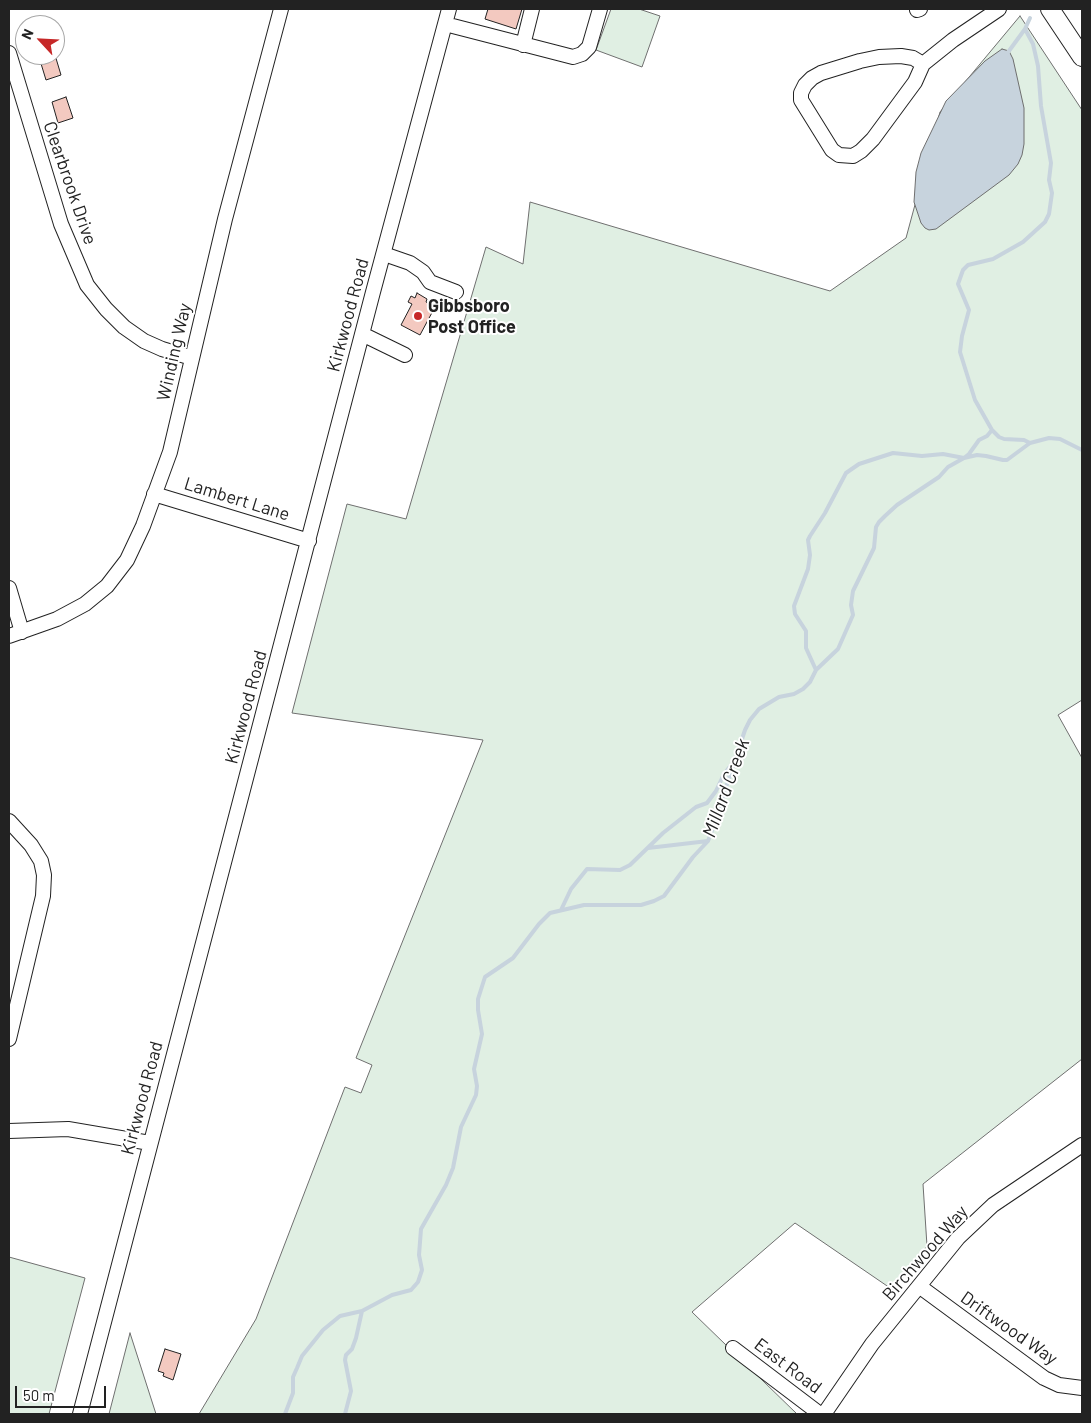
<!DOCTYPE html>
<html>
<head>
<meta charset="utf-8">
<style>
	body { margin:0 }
	#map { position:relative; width:1091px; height:1423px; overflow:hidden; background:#fff; font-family:Barlow,sans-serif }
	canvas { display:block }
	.frame { position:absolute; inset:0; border:10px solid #222; pointer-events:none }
	.north { position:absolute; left:15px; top:15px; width:50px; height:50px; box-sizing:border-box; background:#fff; border:1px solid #a7a7a7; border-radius:50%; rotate:295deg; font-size:14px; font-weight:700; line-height:20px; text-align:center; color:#222 }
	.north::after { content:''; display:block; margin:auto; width:18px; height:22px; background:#c62828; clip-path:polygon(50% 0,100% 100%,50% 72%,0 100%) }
	.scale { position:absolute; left:15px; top:1386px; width:91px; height:22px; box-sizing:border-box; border:2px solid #222; border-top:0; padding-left:6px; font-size:15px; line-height:18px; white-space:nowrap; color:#222; -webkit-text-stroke:4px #fff; paint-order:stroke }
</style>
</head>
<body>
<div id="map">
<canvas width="1091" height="1423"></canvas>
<div class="frame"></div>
<div class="north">N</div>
<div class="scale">50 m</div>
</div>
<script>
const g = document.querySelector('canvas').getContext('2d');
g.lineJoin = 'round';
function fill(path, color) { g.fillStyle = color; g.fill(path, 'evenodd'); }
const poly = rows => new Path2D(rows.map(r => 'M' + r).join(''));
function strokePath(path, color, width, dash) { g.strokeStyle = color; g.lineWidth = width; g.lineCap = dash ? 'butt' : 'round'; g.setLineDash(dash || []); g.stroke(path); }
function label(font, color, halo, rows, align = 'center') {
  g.font = font + ' Barlow,sans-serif'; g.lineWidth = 4; g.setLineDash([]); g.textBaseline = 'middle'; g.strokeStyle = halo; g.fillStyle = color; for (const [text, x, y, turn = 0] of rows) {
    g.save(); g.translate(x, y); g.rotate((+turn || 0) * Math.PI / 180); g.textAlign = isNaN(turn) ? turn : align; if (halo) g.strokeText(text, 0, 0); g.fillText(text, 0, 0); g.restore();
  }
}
const green = poly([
	[611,9,639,9,660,16,642,67,596,50,611,9],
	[1020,16,1082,110,1082,700,1058,715,1082,758,1082,1059,923,1184,927,1246,893,1290,795,1223,692,1312,797,1414,199,1414,256,1319,345,1087,361,1093,372,1065,356,1058,483,740,292,713,347,504,406,519,486,247,523,264,530,202,830,291,906,238,940,112,1020,16],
	[9,1257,85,1278,49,1414,9,1414,9,1257],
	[130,1333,156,1414,109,1414,130,1333]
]);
fill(green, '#e0efe3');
strokePath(green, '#6f6f6f', 1);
const water = poly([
	[1002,49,1009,51,1013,59,1024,108,1024,144,1022,155,1018,164,1009,175,936,229,929,230,925,228,921,223,914,202,916,172,921,153,946,101,985,61,1002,49]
]);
fill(water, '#c7d3dd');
strokePath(water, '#6f6f6f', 1);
strokePath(poly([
	[1025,29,1033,44,1038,66,1041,106,1051,163,1049,180,1052,193,1049,214,1045,222,1023,242,993,259,968,265,963,270,958,284,969,310,962,336,960,352,975,400,992,430,999,437,1004,439,1024,440,1030,443],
	[1006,55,1025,29,1030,18],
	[816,670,806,648,806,631,795,614,794,606,808,569,810,555,808,540,810,536,825,513,846,473,859,464,893,453,922,456,943,454,964,458,969,454,979,440,987,436,992,430],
	[648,848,708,841],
	[561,910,571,889,587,869,620,870,630,865,663,833,696,807,707,803,716,791,724,774,732,764],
	[285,1414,293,1393,293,1377,297,1368,302,1356,323,1330,340,1316,362,1311,392,1295,411,1290,418,1282,422,1270,419,1255,421,1229,446,1185,453,1168,461,1127,476,1095,477,1086,474,1069,482,1034,478,1010,478,999,485,977,513,958,539,924,550,913,584,905,641,905,654,901,664,896,693,857,708,841,720,810,726,787,745,730,750,720,759,709,779,697,794,694,803,689,810,682,816,670,838,649,853,615,851,605,853,591,874,548,876,527,879,522,885,516,897,505,939,477,948,467,964,458,977,455,986,456,1003,460,1007,460,1030,443,1049,438,1060,439,1082,450],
	[345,1414,351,1391,345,1360,346,1355,352,1349,356,1338,362,1311]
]), '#c7d3dd', 4);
const building = poly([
	[488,9,522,9,516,29,485,19,488,9],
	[46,55,55,55,61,75,46,80,39,57,46,55],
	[66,97,73,118,58,123,52,102,66,97],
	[417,293,427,299,426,302,435,307,420,335,401,325,412,304,408,302,411,296,415,298,417,293],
	[165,1349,181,1354,173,1380,163,1376,164,1373,158,1371,165,1349]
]);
fill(building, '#f3c9c0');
strokePath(building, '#222', 1);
const minor = poly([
	[917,10,920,9],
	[445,24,573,57,582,54,589,47,600,9],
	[523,45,532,9],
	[9,53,61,224,87,285,106,309,124,327,144,341,162,349,192,358],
	[923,64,913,58,901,56,879,57,860,61,821,73,812,78,805,85,801,93,801,100,832,150,839,155,853,156,861,151,873,139,915,82,923,64,953,40,999,9],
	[384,254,410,263,423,272,430,282,456,292],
	[362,334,405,355],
	[154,494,309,541],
	[9,588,22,632],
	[9,636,57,619,85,604,107,586,127,560,143,526,170,452,225,219,281,9],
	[9,821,31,845,41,861,44,875,43,896,9,1039],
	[9,1131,68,1129,150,1143],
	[919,1286,1044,1378,1059,1385,1082,1388],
	[733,1348,820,1414],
	[80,1414,373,292,449,9],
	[824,1414,872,1344,958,1238,993,1205,1082,1145]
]);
const major = poly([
	[1050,9,1082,57]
]);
strokePath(minor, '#222', 16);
strokePath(major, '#222', 20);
strokePath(minor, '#fff', 14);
strokePath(major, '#fff', 18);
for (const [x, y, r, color] of [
	[418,316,5,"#c62828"]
]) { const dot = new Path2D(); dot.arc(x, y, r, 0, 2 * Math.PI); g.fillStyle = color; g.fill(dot); strokePath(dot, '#fff', 2); }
label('18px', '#222', '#fff', [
	["Clearbrook Drive",70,183,71],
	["Kirkwood Road",348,315,-75],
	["Winding Way",174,352,-77],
	["Lambert Lane",237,499,17],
	["Kirkwood Road",246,707,-75],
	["Kirkwood Road",142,1098,-75],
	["Birchwood Way",925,1253,-49],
	["Driftwood Way",1009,1328,35],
	["East Road",788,1366,37]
]);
label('bold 18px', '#222', '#fff', [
	["Gibbsboro",428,306],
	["Post Office",428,327]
], 'left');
label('italic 19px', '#222', '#fff', [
	["Millard Creek",726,788,-70]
]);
</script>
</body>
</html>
